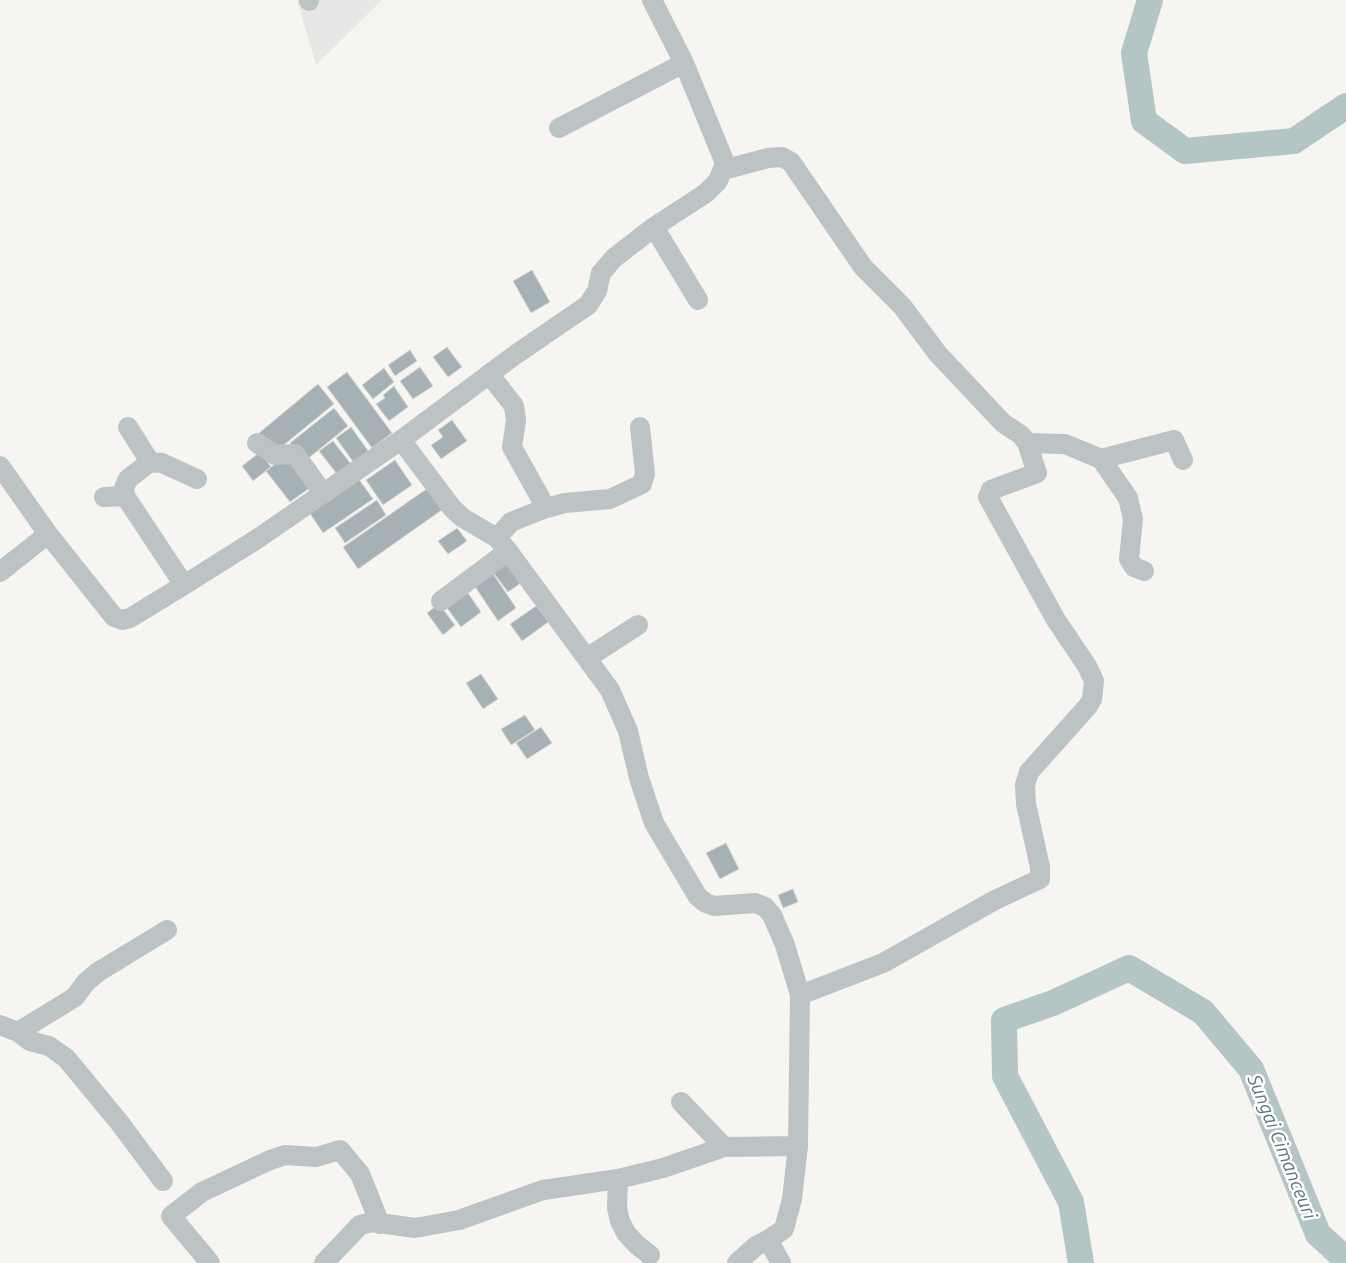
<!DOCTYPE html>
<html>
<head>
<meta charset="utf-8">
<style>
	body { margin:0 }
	canvas { display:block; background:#f6f5f2 }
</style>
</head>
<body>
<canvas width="1346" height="1263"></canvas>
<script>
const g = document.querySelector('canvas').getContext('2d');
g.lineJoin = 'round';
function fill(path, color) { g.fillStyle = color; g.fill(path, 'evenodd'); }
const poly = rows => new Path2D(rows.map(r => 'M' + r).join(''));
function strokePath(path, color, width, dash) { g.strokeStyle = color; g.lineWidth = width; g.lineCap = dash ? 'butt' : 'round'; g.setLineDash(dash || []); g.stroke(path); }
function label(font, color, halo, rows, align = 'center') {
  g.font = font + ' Ubuntu,sans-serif'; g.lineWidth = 5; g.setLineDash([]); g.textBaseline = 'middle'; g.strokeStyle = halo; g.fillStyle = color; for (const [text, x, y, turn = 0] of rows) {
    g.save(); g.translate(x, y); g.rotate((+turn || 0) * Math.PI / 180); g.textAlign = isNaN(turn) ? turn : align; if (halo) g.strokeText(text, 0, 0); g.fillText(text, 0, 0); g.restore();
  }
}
fill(poly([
	[297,0,382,0,316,65]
]), '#e7e7e6');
strokePath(poly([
	[1150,0,1134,53,1144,121,1185,151,1294,141,1346,106],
	[1081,1263,1071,1202,1005,1076,1004,1020,1053,1003,1129,968,1203,1012,1251,1069,1318,1234,1342,1256,1346,1256]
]), '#b4c5c6', 26);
const building = poly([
	[532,270,550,302,531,313,513,281,532,270],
	[447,347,462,367,448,377,433,357,447,347],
	[410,350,417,361,395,376,388,365,410,350],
	[420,367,433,386,413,399,400,381,420,367],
	[384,368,394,382,373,399,362,385,384,368],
	[347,372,392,433,372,448,327,387,347,372],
	[318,384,334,404,274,453,259,433,318,384],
	[394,386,408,407,389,421,376,404,385,398,383,395,394,386],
	[334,408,348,426,305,461,290,443,334,408],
	[452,420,467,441,441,459,431,445,443,437,438,430,452,420],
	[351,427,369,452,354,463,336,438,351,427],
	[333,441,351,464,337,474,319,451,333,441],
	[260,452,271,467,253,481,242,466,260,452],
	[287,455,311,487,290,502,266,471,287,455],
	[395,460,412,485,383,505,366,480,395,460],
	[358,478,373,499,323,533,309,512,358,478],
	[431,486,446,507,358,569,343,547,431,486],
	[377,500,386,515,345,543,335,528,377,500],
	[457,528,467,541,448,554,438,541,457,528],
	[509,558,525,580,508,592,492,571,509,558],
	[492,572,516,608,498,621,474,585,492,572],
	[468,593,481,612,461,627,447,608,468,593],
	[439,604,455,625,443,635,427,613,439,604],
	[539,604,551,620,522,641,510,624,539,604],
	[481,674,498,699,483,709,466,683,481,674],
	[525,715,535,730,511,745,501,729,525,715],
	[541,727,552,743,527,759,516,743,541,727],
	[726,843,739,869,720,879,706,853,726,843],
	[793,889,798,902,783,908,778,895,793,889]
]);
fill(building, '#a5b1b4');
strokePath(building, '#d7d7d5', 1);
strokePath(poly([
	[309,0,309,1],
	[652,0,684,63,725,163,718,181,706,193,654,227,614,258,601,273,597,291,588,305,515,355,401,440,453,509,463,518,497,538,508,551,610,690,628,731,639,778,654,823,698,897,706,903,714,906,755,903,765,907,772,915,785,945,800,995,798,1146,792,1199,784,1229,768,1240,781,1263],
	[559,128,684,63],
	[723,170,768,158,782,157,791,162,863,267,902,306,938,354,1003,423,1021,435,1027,443,1065,444,1101,459,1128,498,1133,519,1129,559,1134,567,1144,571],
	[654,227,698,300],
	[489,374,514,406,516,420,512,447,546,508],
	[128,427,150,462],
	[257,443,275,455,295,454,323,493],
	[1101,459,1174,440,1183,460],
	[0,466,48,534,114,617,122,620,130,618,184,585,257,539,401,440],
	[125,496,184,585],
	[104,497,125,496,124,488,128,479,150,462,162,463,197,479],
	[497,538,511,522,546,508,565,503,610,499,642,484,645,474,640,427],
	[0,572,48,534],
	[441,601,508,551],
	[587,658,638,625],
	[800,995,883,963,995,900,1040,879,1040,867,1026,804,1025,785,1029,772,1088,706,1092,699,1094,681,1087,666,1056,620,988,497,991,490,1037,473,1027,443],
	[0,1025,18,1032,30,1041,49,1046,66,1058,119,1122,163,1181],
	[18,1032,75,997,86,982,98,972,167,930],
	[681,1102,724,1147],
	[618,1179,617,1208,620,1221,626,1233,637,1245,650,1255],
	[210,1263,171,1216,202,1192,270,1160,285,1155,316,1157,340,1150,360,1174,380,1224],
	[324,1263,360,1225,372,1222,415,1228,459,1220,543,1190,618,1179,663,1168,724,1147,798,1146],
	[737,1263,756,1246,768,1240]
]), '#bcc3c5', 20);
label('italic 19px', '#5b7879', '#fff', [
	["Sungai Cimanceuri",1282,1147,68]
]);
</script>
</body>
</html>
